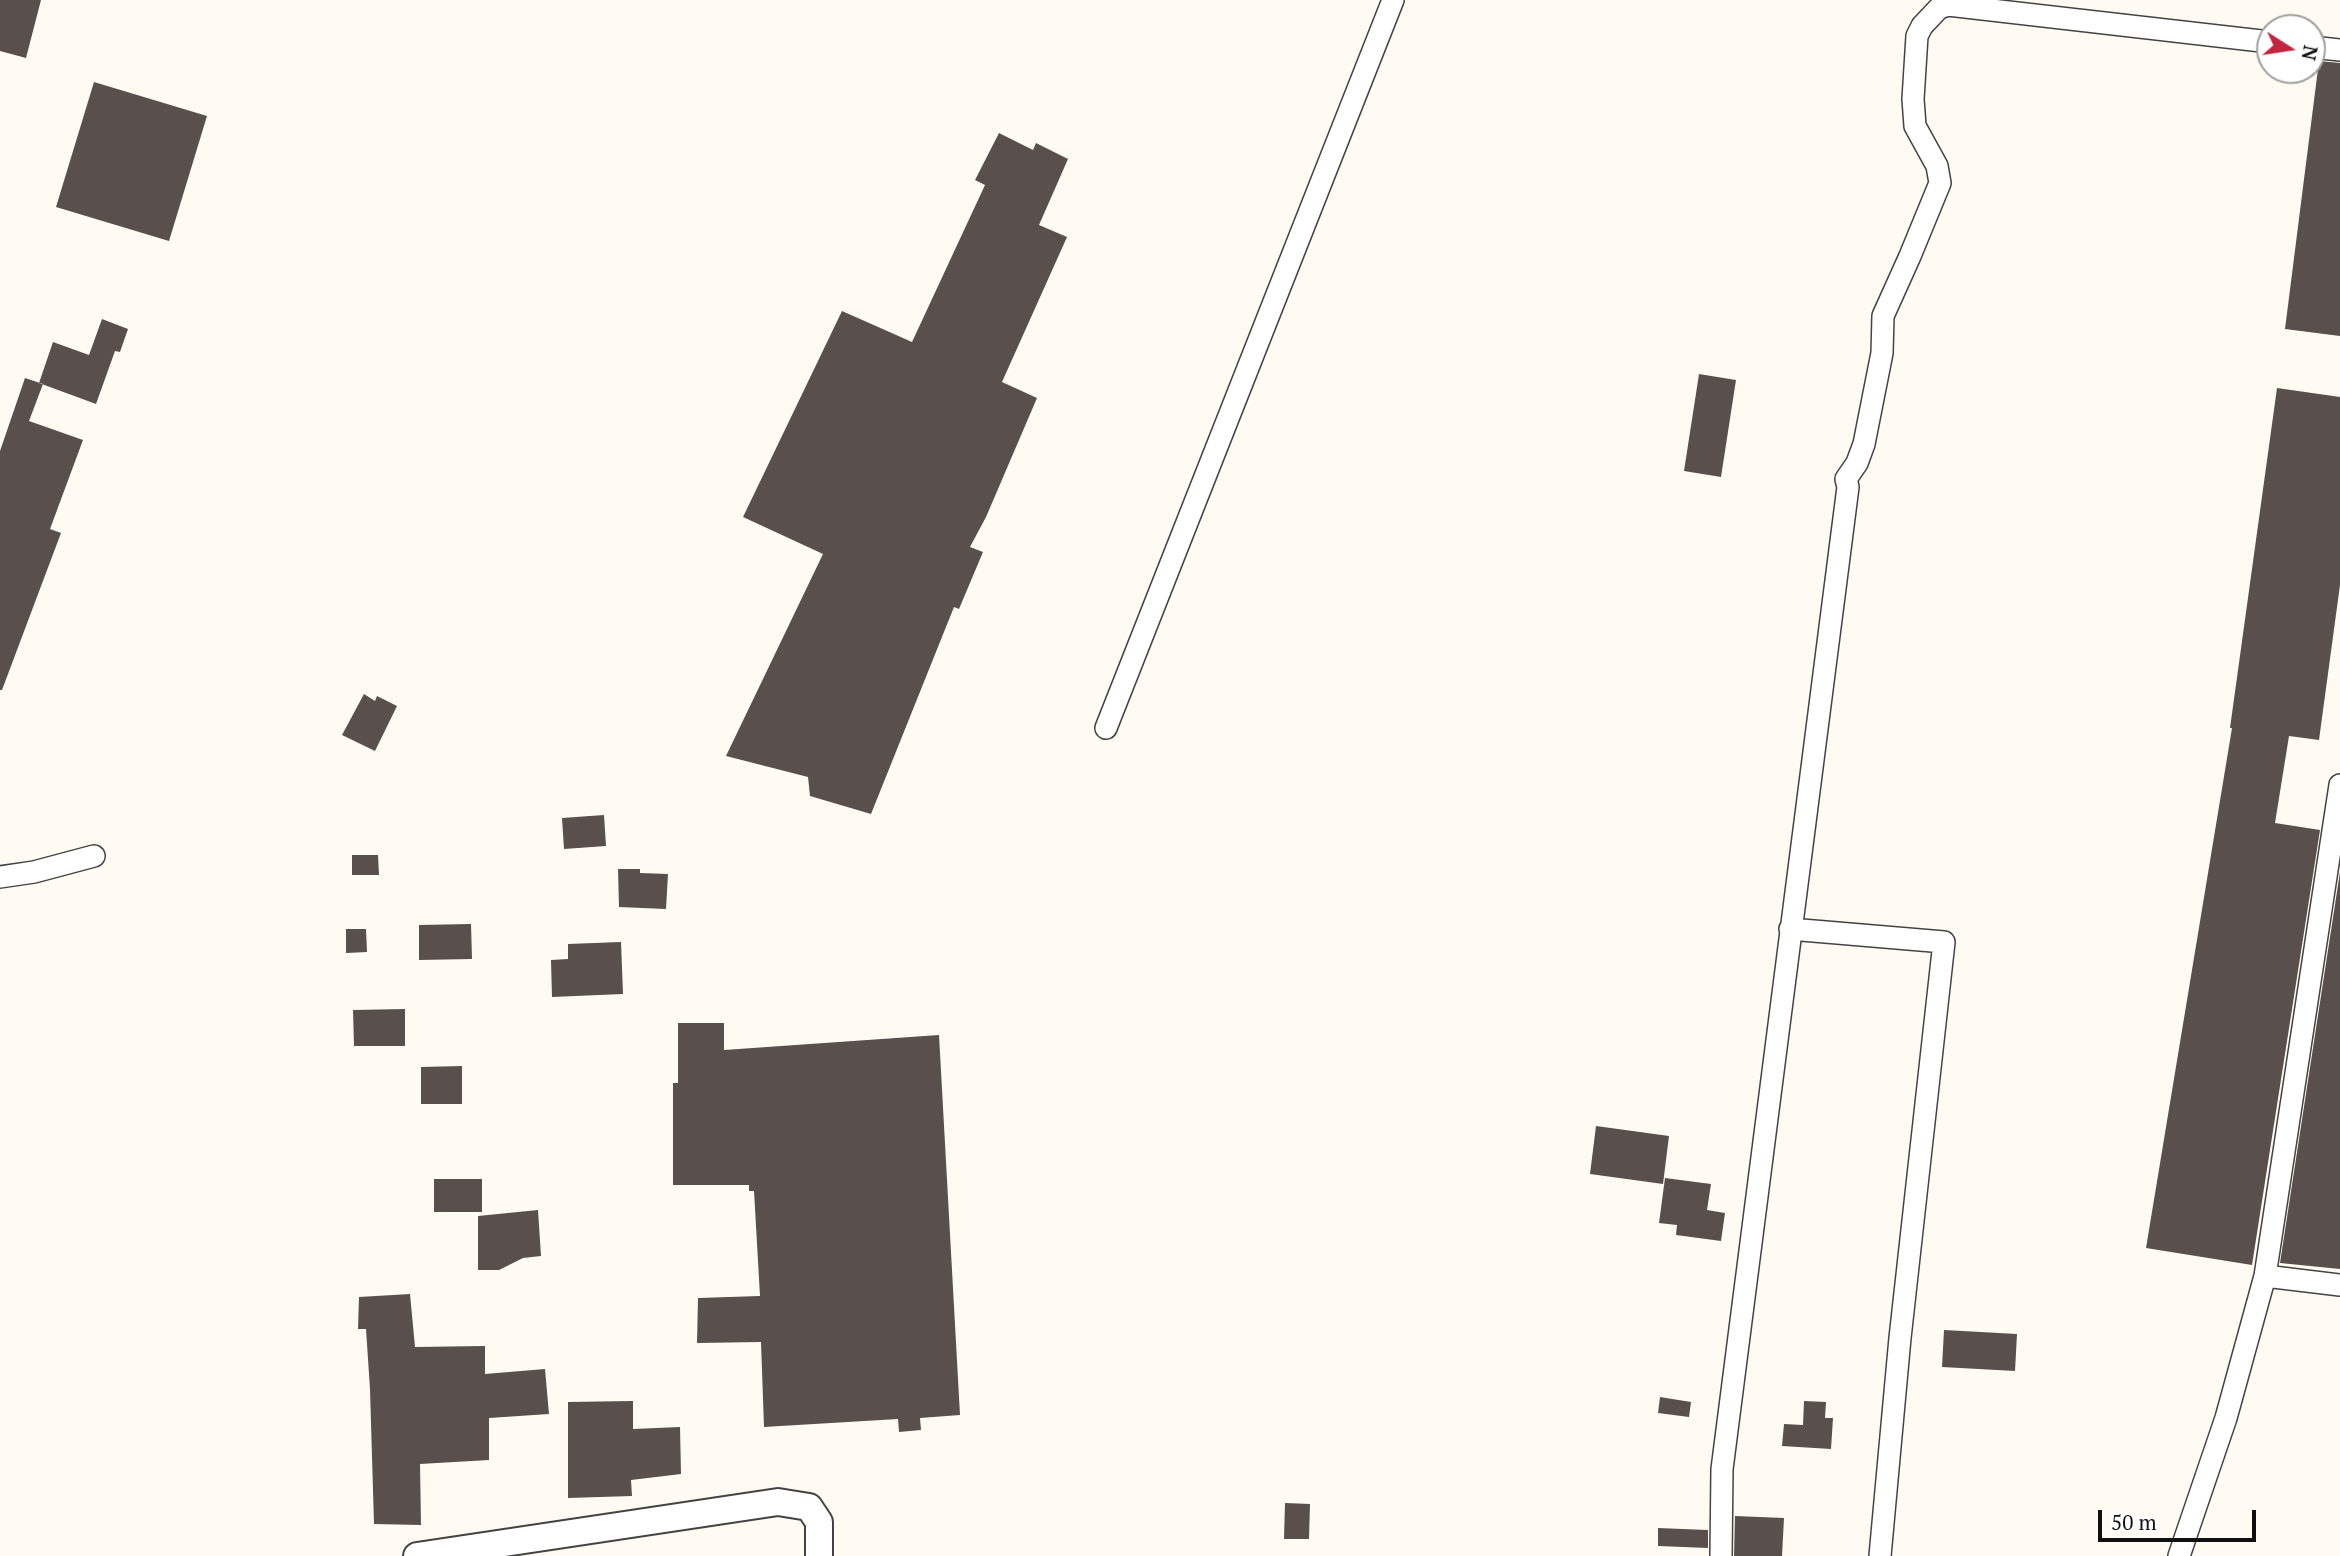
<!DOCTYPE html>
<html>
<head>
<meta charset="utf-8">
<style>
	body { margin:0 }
	#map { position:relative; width:2340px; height:1556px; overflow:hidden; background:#fffbf2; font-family:"PT Serif",serif }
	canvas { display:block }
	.north { position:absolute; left:2256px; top:14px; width:70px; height:70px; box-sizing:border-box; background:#fff; border:2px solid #9f9f9f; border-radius:50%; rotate:102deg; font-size:19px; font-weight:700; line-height:28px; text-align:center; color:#101010 }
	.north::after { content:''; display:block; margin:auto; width:24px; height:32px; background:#c3253f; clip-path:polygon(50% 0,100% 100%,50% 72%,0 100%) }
	.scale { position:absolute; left:2098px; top:1510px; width:158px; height:32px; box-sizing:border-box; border:4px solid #101010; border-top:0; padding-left:9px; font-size:21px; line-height:24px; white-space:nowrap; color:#101010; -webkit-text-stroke:5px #fff; paint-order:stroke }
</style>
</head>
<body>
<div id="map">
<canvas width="2340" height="1556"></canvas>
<div class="north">N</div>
<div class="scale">50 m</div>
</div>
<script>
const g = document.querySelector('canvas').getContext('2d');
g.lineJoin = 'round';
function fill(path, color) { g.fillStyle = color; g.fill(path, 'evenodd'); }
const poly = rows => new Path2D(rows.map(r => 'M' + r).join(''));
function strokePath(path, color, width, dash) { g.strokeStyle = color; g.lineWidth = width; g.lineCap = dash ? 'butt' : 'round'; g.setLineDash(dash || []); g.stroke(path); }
fill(poly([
	[0,0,41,0,26,58,0,51],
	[2319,61,2340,63,2340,336,2285,329],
	[94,82,207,116,169,241,56,207],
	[999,133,1033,150,1036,143,1068,159,1039,225,1067,237,1002,382,1037,398,986,517,970,547,983,552,959,609,954,607,871,814,810,796,808,777,726,756,823,554,743,517,842,311,912,342,985,185,975,180],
	[102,319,128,329,120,352,115,351,96,404,39,383,53,342,89,355],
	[1699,374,1736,380,1721,477,1684,471],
	[25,378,43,384,29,421,83,440,50,529,61,533,2,690,0,690,0,451],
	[2277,388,2340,397,2340,585,2319,740,2289,736,2275,823,2320,830,2252,1265,2146,1248,2232,728,2230,728],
	[364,694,375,701,377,696,397,706,375,751,342,735],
	[604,815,606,846,564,849,562,818],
	[352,855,378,855,379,875,352,875],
	[618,869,640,869,640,873,668,874,666,909,619,907],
	[2340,872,2340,1269,2280,1263],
	[471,924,472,959,419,960,419,925],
	[346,929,366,929,367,952,346,953],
	[621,942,623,994,552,997,551,960,568,959,568,944],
	[405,1009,405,1046,354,1046,353,1010],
	[678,1023,724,1023,724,1050,939,1035,960,1415,920,1418,921,1430,899,1432,898,1419,764,1427,761,1342,697,1343,698,1298,760,1296,754,1191,749,1191,749,1185,673,1185,673,1083,678,1083],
	[462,1066,462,1104,421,1104,421,1067],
	[1596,1126,1669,1136,1663,1184,1590,1174],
	[1665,1178,1711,1184,1707,1210,1725,1213,1721,1241,1676,1235,1677,1225,1659,1223],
	[434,1179,482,1179,482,1212,434,1212],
	[538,1210,541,1256,523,1258,499,1270,478,1270,478,1216],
	[410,1294,415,1347,485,1346,485,1374,545,1369,549,1414,489,1418,489,1460,420,1464,421,1525,374,1524,370,1389,366,1329,358,1329,359,1297],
	[1944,1330,2017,1334,2015,1371,1942,1367],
	[1660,1397,1691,1402,1689,1417,1658,1413],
	[633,1401,633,1429,680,1427,681,1474,631,1480,632,1496,568,1498,568,1402],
	[1804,1401,1826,1402,1825,1418,1833,1418,1831,1449,1782,1446,1784,1424,1803,1425],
	[1285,1503,1310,1504,1309,1539,1284,1539],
	[1735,1516,1784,1518,1782,1556,1734,1556],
	[1658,1528,1708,1530,1708,1548,1658,1546]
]), '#594f4c');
const minor = poly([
	[2312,47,2340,50],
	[1106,728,1393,0],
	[2340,785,2265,1276,2340,1285],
	[0,877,34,872,94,856],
	[1790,929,1944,942,1900,1338,1880,1556],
	[1721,1556,1722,1469,1848,487,1846,479,1857,463,1864,444,1882,353,1883,316,1910,256,1940,183,1937,166,1915,126,1913,99,1917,36,1922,26,1939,8,1948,5,2270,42],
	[2179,1556,2226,1418,2265,1276]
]);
const tertiary = poly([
	[417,1556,778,1502,809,1507,819,1522,819,1556]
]);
strokePath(minor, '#434343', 24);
strokePath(tertiary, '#434343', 30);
strokePath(minor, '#fff', 21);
strokePath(tertiary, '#fff', 26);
</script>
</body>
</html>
